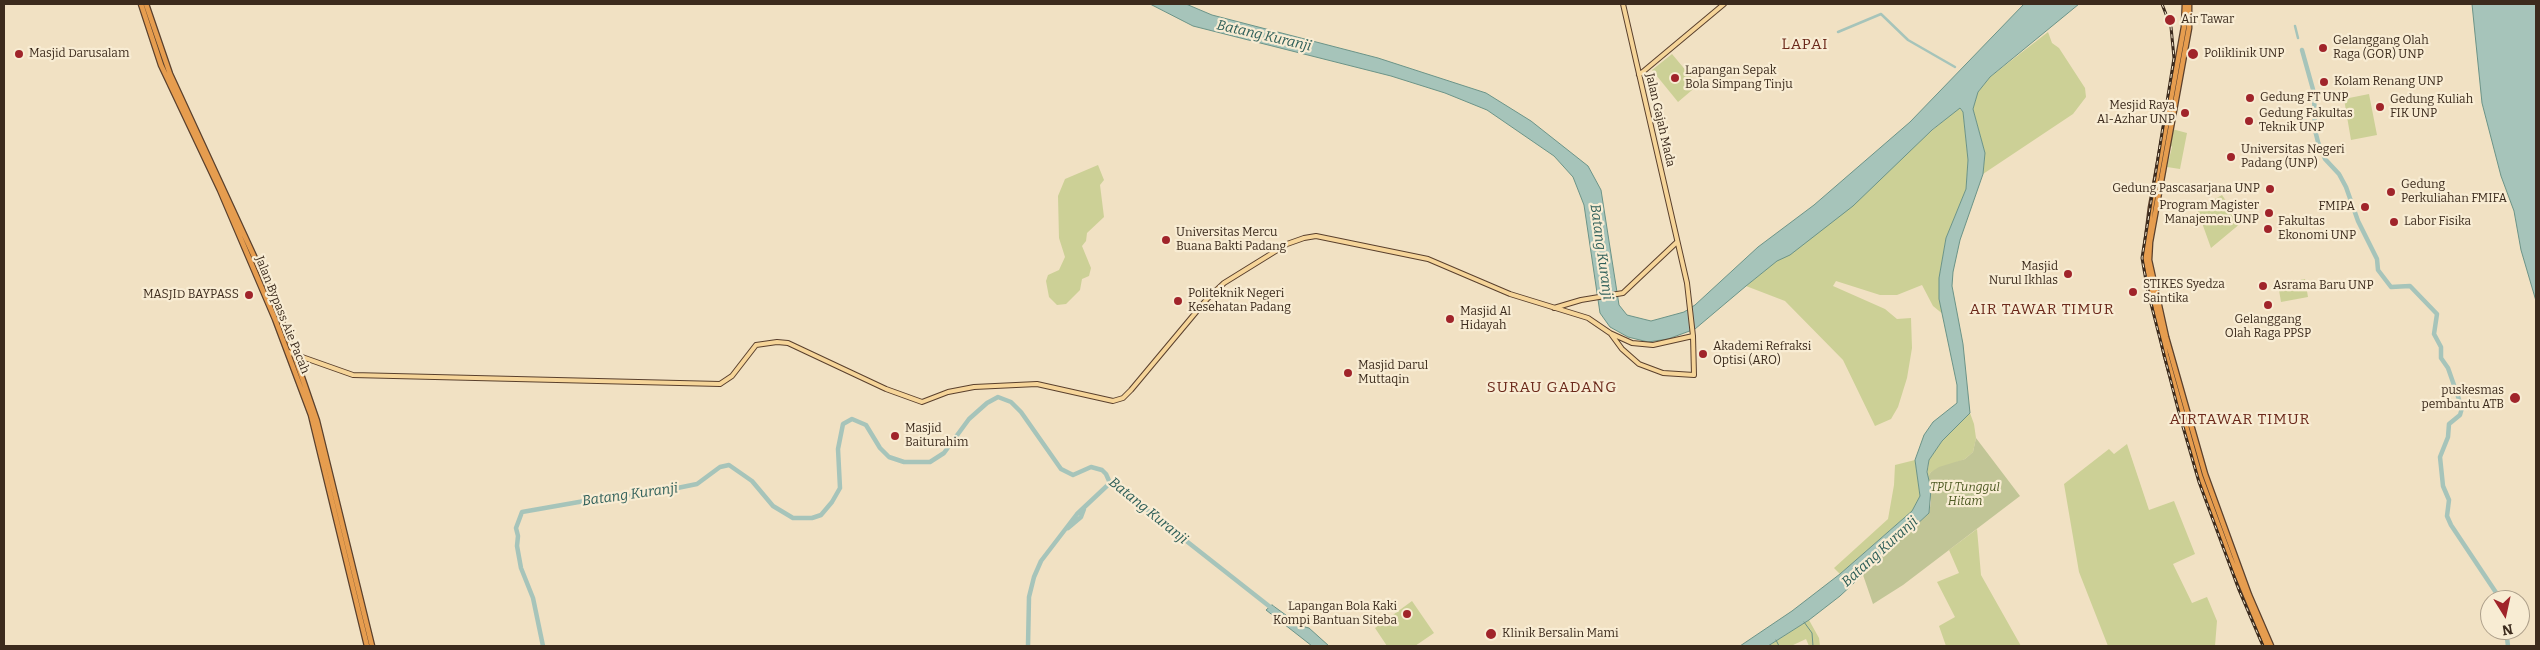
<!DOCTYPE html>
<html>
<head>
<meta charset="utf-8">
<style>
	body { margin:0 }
	#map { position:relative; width:2540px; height:650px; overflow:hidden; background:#f1e1c3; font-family:Bitter,serif }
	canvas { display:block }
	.frame { position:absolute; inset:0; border:5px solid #3c2b1d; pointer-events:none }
	.north { position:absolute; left:2480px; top:590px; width:50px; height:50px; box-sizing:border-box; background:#f8ecd3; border:1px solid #ad9f8a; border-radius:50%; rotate:170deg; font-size:14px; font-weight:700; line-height:20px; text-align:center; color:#3c2b1d }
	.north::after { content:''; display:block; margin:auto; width:18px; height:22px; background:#a0242a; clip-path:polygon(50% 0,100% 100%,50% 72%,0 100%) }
</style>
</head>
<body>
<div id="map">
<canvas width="2540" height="650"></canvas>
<div class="frame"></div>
<div class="north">N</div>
</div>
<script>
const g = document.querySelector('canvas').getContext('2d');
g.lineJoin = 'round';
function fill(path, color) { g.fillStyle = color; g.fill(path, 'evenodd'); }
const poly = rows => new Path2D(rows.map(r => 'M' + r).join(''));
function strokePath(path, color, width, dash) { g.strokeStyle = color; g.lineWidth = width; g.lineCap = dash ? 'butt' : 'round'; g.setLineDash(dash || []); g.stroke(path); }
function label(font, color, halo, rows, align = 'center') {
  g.font = font + ' Bitter,serif'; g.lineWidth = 4.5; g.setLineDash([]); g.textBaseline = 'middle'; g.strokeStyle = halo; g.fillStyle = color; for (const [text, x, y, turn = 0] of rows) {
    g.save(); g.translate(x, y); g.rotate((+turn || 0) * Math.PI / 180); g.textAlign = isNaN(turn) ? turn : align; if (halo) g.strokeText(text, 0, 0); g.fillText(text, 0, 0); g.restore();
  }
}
fill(poly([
	[2048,32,2052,43,2059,48,2085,88,2086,97,2073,114,1983,174,1985,153,1973,109,1978,92,1990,77],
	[1672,54,1698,85,1678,102,1652,70],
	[2369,94,2377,135,2351,140,2344,99],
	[1959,108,1963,112,1968,160,1966,189,1946,238,1939,278,1939,299,1944,315,1933,306,1922,285,1897,295,1880,295,1836,281,1833,286,1885,309,1897,319,1911,318,1912,348,1907,378,1898,407,1891,419,1875,426,1843,360,1785,301,1746,286],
	[2172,129,2187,133,2180,169,2167,167,2172,147,2170,145],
	[1098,165,1104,180,1100,185,1104,217,1087,233,1086,241,1082,246,1091,268,1089,276,1082,279,1080,290,1066,304,1057,305,1049,297,1046,281,1048,275,1059,270,1065,257,1059,238,1058,196,1065,179],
	[2222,195,2241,223,2211,248,2197,209],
	[2305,279,2308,297,2281,302,2278,284],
	[1970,413,1974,424,1976,438,1973,452,1965,459,1931,472,1927,478,1929,460,1942,441],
	[2127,444,2149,510,2174,501,2195,554,2173,564,2192,603,2207,597,2217,621,2215,646,2108,646,2079,572,2064,484,2109,449,2114,454],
	[1915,460,1920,496,1912,511,1840,574,1834,568,1888,519,1894,485,1895,465],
	[1977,529,1981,575,2021,646,1946,646,1939,626,1955,617,1937,582,1959,573,1949,550],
	[1412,601,1434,633,1415,646,1387,646,1375,628],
	[1809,620,1819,638,1820,646,1809,646,1806,639,1791,646,1768,646]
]), '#ccd096');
fill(poly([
	[1976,438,2020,496,1903,585,1873,604,1863,575,1929,513,1931,502,1927,478,1931,472,1939,467,1965,459,1973,452]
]), '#c1c596');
const water = poly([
	[1150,4,1186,4,1212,15,1378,58,1486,93,1531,121,1588,166,1601,190,1619,305,1627,315,1651,321,1684,312,1695,305,1758,247,1814,205,1910,122,2024,4,2079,4,1990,77,1978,92,1973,109,1985,153,1983,174,1960,240,1953,272,1952,286,1963,344,1970,413,1942,441,1929,460,1927,472,1931,489,1929,513,1840,596,1809,620,1768,646,1740,646,1792,611,1840,574,1912,511,1920,496,1915,460,1924,435,1933,422,1957,403,1957,385,1939,299,1939,278,1946,238,1966,189,1968,160,1963,112,1960,108,1932,130,1853,206,1790,255,1777,261,1746,286,1695,329,1668,339,1648,342,1628,337,1610,327,1600,313,1584,205,1573,177,1554,156,1487,110,1445,93,1391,76,1193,26,1150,4],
	[2472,4,2536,4,2536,301,2521,250,2514,211,2501,176,2482,103,2472,4],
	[1272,605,1301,626,1309,628,1329,646,1312,646,1266,610,1272,605]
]);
fill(water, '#a6c4ba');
strokePath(water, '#6b9387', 1);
strokePath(poly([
	[1804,622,1812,633,1813,646],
	[1776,640,1779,646]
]), '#6b9387', 1);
strokePath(poly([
	[2295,26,2298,38],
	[1838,32,1881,14,1908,40,1955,67]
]), '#a6c4ba', 2.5);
strokePath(poly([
	[2302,50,2314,93,2315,130,2318,142,2325,159,2339,174,2346,187,2358,221,2377,259,2378,270,2391,287,2410,286,2437,314,2434,334,2441,347,2441,358,2448,368,2462,408,2460,415,2449,424,2448,437,2440,457,2443,486,2449,500,2447,516,2451,525,2501,600],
	[1068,528,1081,517,1084,509],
	[2506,630,2508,646],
	[543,646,533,598,521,568,517,546,518,536,516,528,522,512,613,496,638,496,697,484,720,467,729,465,752,481,773,506,793,518,812,518,821,515,832,502,840,488,838,449,843,424,852,419,866,425,880,448,889,457,904,462,930,462,944,453,969,419,987,403,998,397,1011,402,1021,412,1061,469,1073,475,1091,467,1102,470,1106,474,1110,483,1119,488,1274,610],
	[1028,646,1029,597,1034,577,1041,561,1077,514,1110,483]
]), '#a6c4ba', 4.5);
const major = poly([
	[1639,75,1724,4],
	[1554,308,1581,300,1623,293,1677,242],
	[1611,334,1622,349,1639,364,1663,373,1694,375,1693,336,1687,283,1623,4],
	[288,352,353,375,720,384,732,376,756,345,777,342,788,343,886,389,922,402,948,392,974,387,1037,384,1113,401,1123,398,1131,390,1207,299,1224,283,1287,244,1304,238,1316,236,1428,259,1510,294,1588,318,1610,333,1632,343,1653,345,1693,336]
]);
const highway = poly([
	[141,4,161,65,220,190,275,319,311,415,367,646],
	[146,4,170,74,270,291,294,354,317,421,372,646],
	[2185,4,2184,27,2151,208,2145,257,2166,355,2200,476,2230,557,2267,646],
	[2189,4,2189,28,2150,242,2149,260,2166,337,2205,474,2249,595,2271,646]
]);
strokePath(major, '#5a402d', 6);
strokePath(highway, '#5a402d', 7);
strokePath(major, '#f6d599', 4);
strokePath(highway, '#e69d4f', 4.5);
const rail = poly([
	[2162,4,2171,27,2174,58,2142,258,2148,292,2179,413,2199,482,2239,590,2263,646]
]);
strokePath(rail, '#3c2b1d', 3);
strokePath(rail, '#f8ecd3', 1, [4]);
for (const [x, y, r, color] of [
	[2170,20,6,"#a0242a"],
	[2323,48,5,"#a0242a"],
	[19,54,5,"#a0242a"],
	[2193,54,6,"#a0242a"],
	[1675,78,5,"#a0242a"],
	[2324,82,5,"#a0242a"],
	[2250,98,5,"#a0242a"],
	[2380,107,5,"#a0242a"],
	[2185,113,5,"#a0242a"],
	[2249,121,5,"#a0242a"],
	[2231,157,5,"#a0242a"],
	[2270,189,5,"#a0242a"],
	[2391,192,5,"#a0242a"],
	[2365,207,5,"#a0242a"],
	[2269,213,5,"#a0242a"],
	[2394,222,5,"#a0242a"],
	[2268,229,5,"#a0242a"],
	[1166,240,5,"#a0242a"],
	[2068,274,5,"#a0242a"],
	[2263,286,5,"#a0242a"],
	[2133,292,5,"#a0242a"],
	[249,295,5,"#a0242a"],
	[1178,301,5,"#a0242a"],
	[2268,305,5,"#a0242a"],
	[1450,319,5,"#a0242a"],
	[1703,354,5,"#a0242a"],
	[1348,373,5,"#a0242a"],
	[2515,398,6,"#a0242a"],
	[895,436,5,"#a0242a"],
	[1407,614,5,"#a0242a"],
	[1491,634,6,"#a0242a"]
]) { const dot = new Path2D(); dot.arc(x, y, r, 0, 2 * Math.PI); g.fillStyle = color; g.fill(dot); strokePath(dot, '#f8ecd3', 2); }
label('12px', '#3c2b1d', '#f8ecd3', [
	["Air Tawar",2181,20],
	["Gelanggang Olah",2333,41],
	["Raga (GOR) UNP",2333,55],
	["Masjid Darusalam",29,54],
	["Poliklinik UNP",2204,54],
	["Lapangan Sepak",1685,71],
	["Bola Simpang Tinju",1685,85],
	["Kolam Renang UNP",2334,82],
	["Gedung FT UNP",2260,98],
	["Gedung Kuliah",2390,100],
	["FIK UNP",2390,114],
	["Mesjid Raya",2175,106,"right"],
	["Al-Azhar UNP",2175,120,"right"],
	["Gedung Fakultas",2259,114],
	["Teknik UNP",2259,128],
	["Universitas Negeri",2241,150],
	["Padang (UNP)",2241,164],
	["Gedung",2401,185],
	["Perkuliahan FMIFA",2401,199],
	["Gedung Pascasarjana UNP",2260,189,"right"],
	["Program Magister",2259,206,"right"],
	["Manajemen UNP",2259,220,"right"],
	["FMIPA",2355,207,"right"],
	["Fakultas",2278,222],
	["Ekonomi UNP",2278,236],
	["Labor Fisika",2404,222],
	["Universitas Mercu",1176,233],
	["Buana Bakti Padang",1176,247],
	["Masjid",2058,267,"right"],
	["Nurul Ikhlas",2058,281,"right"],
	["STIKES Syedza",2143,285],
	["Saintika",2143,299],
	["Asrama Baru UNP",2273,286],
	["Politeknik Negeri",1188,294],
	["Kesehatan Padang",1188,308],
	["MASJID BAYPASS",239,295,"right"],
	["Masjid Al",1460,312],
	["Hidayah",1460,326],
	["Gelanggang",2268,320,"center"],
	["Olah Raga PPSP",2268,334,"center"],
	["Akademi Refraksi",1713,347],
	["Optisi (ARO)",1713,361],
	["Masjid Darul",1358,366],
	["Muttaqin",1358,380],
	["puskesmas",2504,391,"right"],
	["pembantu ATB",2504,405,"right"],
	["Masjid",905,429],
	["Baiturahim",905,443],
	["Lapangan Bola Kaki",1397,607,"right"],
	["Kompi Bantuan Siteba",1397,621,"right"],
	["Klinik Bersalin Mami",1502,634]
], 'left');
label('12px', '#3c2b1d', '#f8ecd3', [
	["Jalan Gajah Mada",1660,120,77],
	["Jalan Bypass Aie Pacah",282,315,68]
]);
label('italic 12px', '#4e5a23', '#f8ecd3', [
	["TPU Tunggul",1965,488],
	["Hitam",1965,502]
]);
label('italic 14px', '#2c5d57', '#f8ecd3', [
	["Batang Kuranji",1264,36,13],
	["Batang Kuranji",1601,252,82],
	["Batang Kuranji",630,495,-8],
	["Batang Kuranji",1148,511,39],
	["Batang Kuranji",1880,552,-42]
]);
g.letterSpacing = '1px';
label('15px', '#6b281a', '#f8ecd3', [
	["LAPAI",1805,45],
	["AIR TAWAR TIMUR",2042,310],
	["SURAU GADANG",1552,388],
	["AIRTAWAR TIMUR",2240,420]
]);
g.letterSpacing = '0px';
</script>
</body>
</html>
